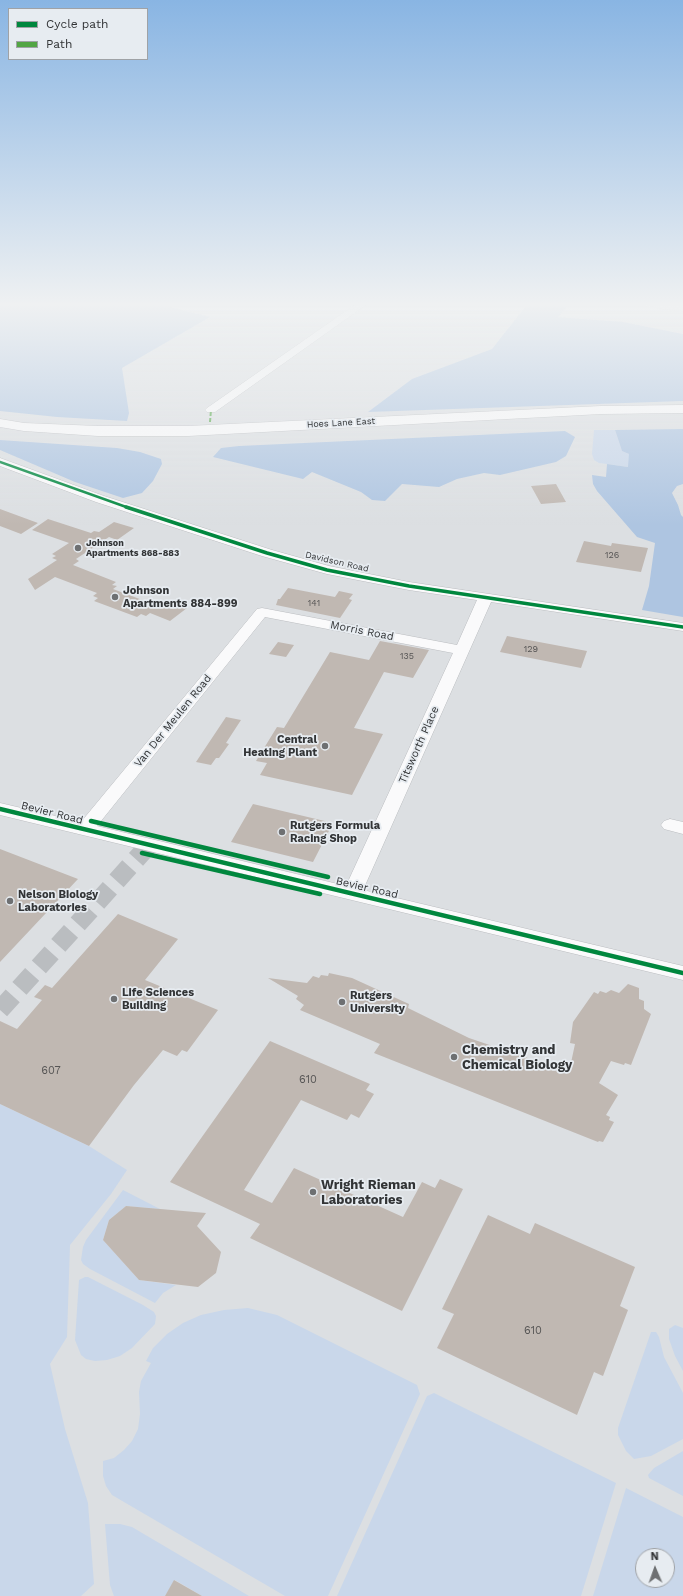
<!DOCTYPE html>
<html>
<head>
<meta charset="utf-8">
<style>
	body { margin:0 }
	#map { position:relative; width:683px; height:1596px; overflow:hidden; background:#dcdfe2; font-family:"Work Sans",sans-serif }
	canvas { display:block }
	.legend { position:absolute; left:8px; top:8px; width:140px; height:52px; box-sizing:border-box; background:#e7ecf1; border:1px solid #9fa2a6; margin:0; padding:5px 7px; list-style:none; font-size:12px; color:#323436 }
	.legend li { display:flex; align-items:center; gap:8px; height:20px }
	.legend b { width:20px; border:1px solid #9fa2a6 }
	.north { position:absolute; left:635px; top:1548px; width:40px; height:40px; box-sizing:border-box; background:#e7ecf1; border:1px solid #9fa2a6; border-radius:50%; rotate:358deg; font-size:11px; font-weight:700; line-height:16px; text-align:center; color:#323436 }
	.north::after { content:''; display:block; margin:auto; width:14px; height:18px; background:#6e7072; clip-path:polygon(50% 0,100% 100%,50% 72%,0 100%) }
</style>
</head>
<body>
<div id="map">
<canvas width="683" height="1596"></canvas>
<ul class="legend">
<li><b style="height:5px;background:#00873e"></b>Cycle path</li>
<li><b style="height:5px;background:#52a544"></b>Path</li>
</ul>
<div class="north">N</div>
</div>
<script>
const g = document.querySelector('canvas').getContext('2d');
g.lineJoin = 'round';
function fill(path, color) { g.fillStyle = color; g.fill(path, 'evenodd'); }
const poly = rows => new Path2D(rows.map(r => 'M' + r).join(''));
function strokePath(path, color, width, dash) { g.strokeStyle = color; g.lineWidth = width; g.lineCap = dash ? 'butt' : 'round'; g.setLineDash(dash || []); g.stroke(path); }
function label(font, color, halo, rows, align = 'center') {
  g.font = font + ' "Work Sans",sans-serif'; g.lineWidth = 3.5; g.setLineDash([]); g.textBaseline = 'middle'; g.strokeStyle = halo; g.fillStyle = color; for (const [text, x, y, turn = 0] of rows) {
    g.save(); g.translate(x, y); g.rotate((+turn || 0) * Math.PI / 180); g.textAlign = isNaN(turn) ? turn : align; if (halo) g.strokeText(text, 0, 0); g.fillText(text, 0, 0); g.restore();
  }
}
fill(poly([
	[594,430,615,430,622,451,629,454,629,467,599,463,594,460,592,454],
	[0,1104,89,1146,127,1170,111,1194,70,1245,67,1337,50,1364,65,1429,88,1503,94,1584,81,1596,0,1596],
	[123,1190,160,1209,126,1206,109,1220,103,1240,139,1280,176,1285,163,1293,155,1303,90,1269,83,1264,81,1260,83,1247,86,1240],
	[85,1277,88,1277,143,1305,154,1312,156,1316,155,1324,132,1348,120,1356,107,1360,95,1361,86,1359,81,1355,75,1340,79,1280],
	[248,1308,277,1315,417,1385,420,1394,328,1596,285,1596,112,1495,106,1486,103,1476,103,1461,114,1458,124,1450,132,1441,138,1429,140,1414,139,1392,141,1381,151,1363,146,1361,153,1348,167,1334,183,1323,201,1315,224,1310],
	[675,1325,683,1328,683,1371,675,1356,669,1339,669,1329],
	[651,1332,656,1332,659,1337,664,1357,683,1393,683,1439,651,1456,634,1459,626,1451,618,1435,618,1428],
	[434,1393,616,1483,581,1596,337,1596,427,1396],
	[683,1451,683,1496,649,1478,648,1475,654,1468],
	[626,1488,683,1517,683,1596,593,1596],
	[643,1556,667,1556,667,1580,643,1580],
	[105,1524,120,1524,132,1527,249,1596,202,1596,175,1580,165,1596,114,1596,110,1585]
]), '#c9d7ea');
fill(poly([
	[0,302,177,302,166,306,210,317,122,368,129,413,127,421,57,417,0,411],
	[529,302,571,302,558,317,623,322,683,334,683,401,368,412,412,379,492,349],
	[683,429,683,484,677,486,672,493,678,505,681,515,683,517,683,617,642,610,649,586,655,543,637,537,597,491,593,484,592,475,606,477,607,464,628,467,629,454,622,451,615,430],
	[565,431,575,437,566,456,556,462,500,475,484,473,457,479,439,487,402,484,385,501,372,500,361,492,312,472,303,479,213,457,221,448,239,446],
	[0,440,117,448,140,452,161,459,162,464,153,481,142,493,123,498,75,482,0,450]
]), '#aec5e1');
fill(poly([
	[556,484,566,502,541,504,531,486],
	[0,509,38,523,21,534,0,526],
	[48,519,91,533,94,531,99,532,114,522,134,528,117,540,109,537,76,559,79,561,73,565,116,582,112,585,117,586,113,589,153,604,156,601,161,603,165,600,187,608,170,621,150,613,146,616,141,614,137,617,94,601,98,598,93,596,97,593,55,577,35,590,28,579,57,560,52,558,56,556,52,554,69,543,32,530],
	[584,541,611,546,612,543,648,548,641,572,576,562],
	[288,588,335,597,339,591,353,594,349,599,352,600,340,618,276,605,278,599,280,599],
	[507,636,587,651,581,668,500,652],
	[380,641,429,650,413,678,384,672,354,728,383,734,352,795,260,775,267,763,256,761,277,727,284,728,330,652,369,660],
	[278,642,294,645,286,657,269,654],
	[226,717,241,720,226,743,229,744,219,758,216,758,211,765,196,762],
	[253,804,333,823,313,862,231,842],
	[0,849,78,879,0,962],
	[118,914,178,939,145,980,218,1010,187,1052,182,1050,177,1056,163,1050,134,1085,89,1146,0,1104,0,1021,17,1029,42,1000,34,997,45,985,52,988],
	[329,973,352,978,409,1004,408,1008,469,1038,569,1072,575,1044,570,1043,573,1022,594,992,598,994,600,991,606,993,611,990,619,993,628,984,639,988,639,999,644,1001,644,1009,651,1014,631,1065,625,1063,624,1065,611,1061,599,1083,618,1095,606,1115,610,1117,609,1120,614,1122,603,1142,599,1141,598,1142,374,1053,380,1044,300,1010,304,1005,296,999,298,996,268,978,307,983,313,976,319,978,321,975,328,976],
	[270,1041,370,1084,366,1090,374,1094,359,1118,351,1114,347,1120,301,1100,244,1190,272,1203,294,1168,403,1217,422,1182,435,1188,440,1179,463,1189,402,1311,250,1238,260,1224,170,1182],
	[126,1206,206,1213,197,1226,221,1252,216,1273,198,1287,139,1280,103,1240,109,1220],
	[488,1215,530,1234,535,1223,635,1267,620,1306,628,1310,603,1376,594,1372,577,1415,437,1348,454,1314,442,1309],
	[174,1580,202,1596,165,1596]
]), '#c0b8b2');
strokePath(poly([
	[0,1010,148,846]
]), '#babdc0', 19, [19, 10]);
const street = poly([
	[359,302,370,302,215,412,207,412,205,410,207,408,359,302],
	[641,302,656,302,683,305,683,311,661,309,643,304,641,302],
	[0,458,104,496,272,550,329,566,409,582,683,623,683,631,491,602,363,890,683,966,683,980,0,815,0,803,81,822,257,609,262,608,457,645,477,600,409,590,327,574,262,556,96,502,0,466,0,458],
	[265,617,453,653,346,886,97,826,265,617],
	[670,819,683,822,683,834,664,829,661,825,664,821,670,819]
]);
const highway = poly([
	[683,405,683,413,601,414,188,436,98,436,24,431,0,427,0,419,24,423,98,426,188,426,601,406,683,405]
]);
strokePath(street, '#bbbdc0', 1);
strokePath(highway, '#bbbdc0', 1);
fill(street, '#fafafb');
fill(highway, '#fafafb');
strokePath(poly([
	[210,422,211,410]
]), '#52a544', 2, [4, 2]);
strokePath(poly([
	[0,462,129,508]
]), '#00873e', 2.5);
strokePath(poly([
	[126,507,267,553,327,570,409,586,683,627]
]), '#00873e', 3.5);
strokePath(poly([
	[0,809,683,973],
	[91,821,328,877],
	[142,853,320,894]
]), '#00873e', 4.5);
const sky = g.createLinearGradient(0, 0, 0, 525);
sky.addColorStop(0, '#89b5e3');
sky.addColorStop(0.58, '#eff1f2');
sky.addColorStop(1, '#eff1f200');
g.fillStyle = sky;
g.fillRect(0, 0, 683, 525);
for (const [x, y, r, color] of [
	[78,548,4,"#6e7072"],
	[115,597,4,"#6e7072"],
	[325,746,4,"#6e7072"],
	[282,832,4,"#6e7072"],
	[10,901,4,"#6e7072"],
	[114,999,4,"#6e7072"],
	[342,1002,4,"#6e7072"],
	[454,1057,4,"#6e7072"],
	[313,1192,4,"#6e7072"]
]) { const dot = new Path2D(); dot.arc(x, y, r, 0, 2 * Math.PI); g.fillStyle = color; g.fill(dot); strokePath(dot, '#e7ecf1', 1.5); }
label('9px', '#323436', '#e7ecf1', [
	["Hoes Lane East",341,423,-3],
	["Davidson Road",337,562,13]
]);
label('bold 9px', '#323436', '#e7ecf1', [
	["Johnson",86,543],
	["Apartments 868-883",86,553]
], 'left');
label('9px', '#565555', null, [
	["126",612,555],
	["141",314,603],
	["129",531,649],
	["135",407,656]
]);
label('bold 11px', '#323436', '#e7ecf1', [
	["Johnson",123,591],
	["Apartments 884-899",123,604],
	["Central",317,740,"right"],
	["Heating Plant",317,753,"right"],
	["Rutgers Formula",290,826],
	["Racing Shop",290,839],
	["Nelson Biology",18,895],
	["Laboratories",18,908],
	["Life Sciences",122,993],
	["Building",122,1006],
	["Rutgers",350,996],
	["University",350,1009]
], 'left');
label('11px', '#323436', '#e7ecf1', [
	["Morris Road",362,631,11],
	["Van Der Meulen Road",173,721,-51],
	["Titsworth Place",419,745,-66],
	["Bevier Road",52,813,14],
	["Bevier Road",367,888,13]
]);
label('11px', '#565555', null, [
	["607",51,1071],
	["610",308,1080],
	["610",533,1331]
]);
label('bold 13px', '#323436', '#e7ecf1', [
	["Chemistry and",462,1050],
	["Chemical Biology",462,1065],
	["Wright Rieman",321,1185],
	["Laboratories",321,1200]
], 'left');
</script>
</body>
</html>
